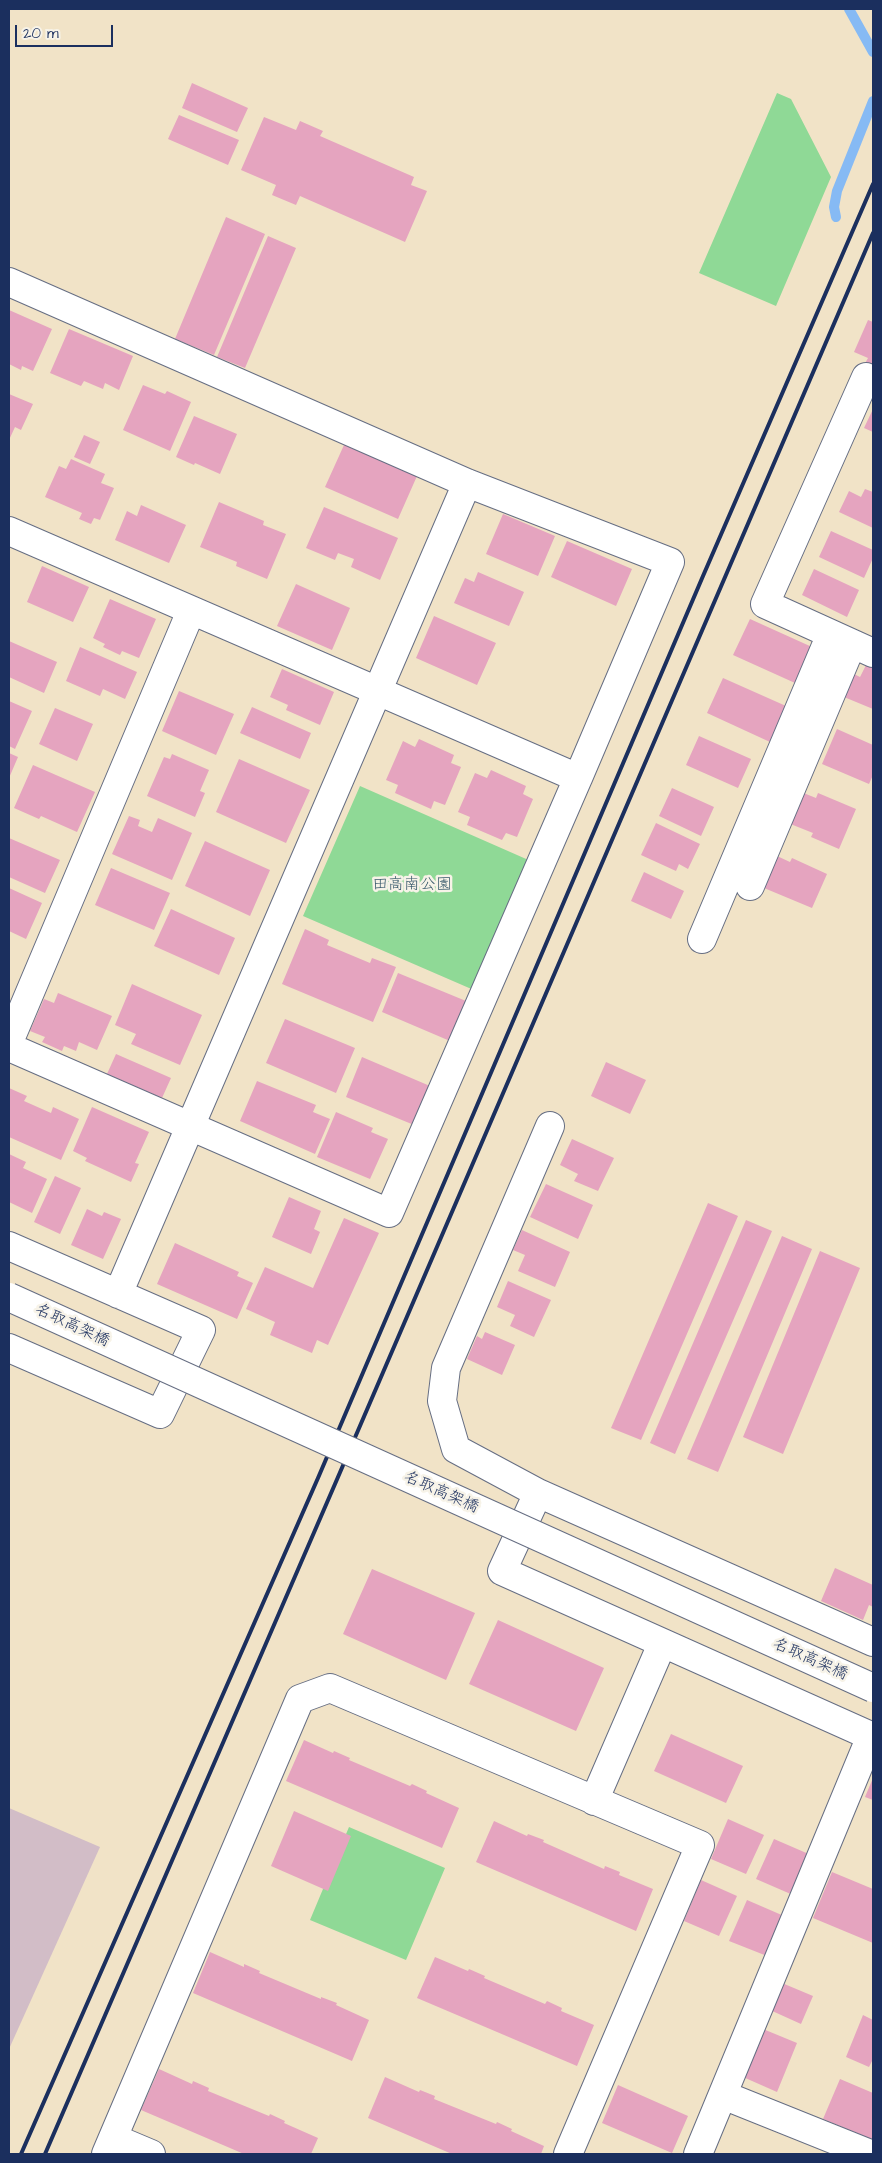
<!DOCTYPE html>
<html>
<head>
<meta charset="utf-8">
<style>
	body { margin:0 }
	#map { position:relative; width:882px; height:2163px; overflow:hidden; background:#f1e3c7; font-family:"Architects Daughter",sans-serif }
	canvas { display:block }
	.frame { position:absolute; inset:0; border:10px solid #1b2f5e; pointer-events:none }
	.scale { position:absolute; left:15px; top:25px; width:98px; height:22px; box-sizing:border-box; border:2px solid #1b2f5e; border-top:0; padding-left:6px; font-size:15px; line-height:18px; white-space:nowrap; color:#1b2f5e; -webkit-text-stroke:4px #f7f3e8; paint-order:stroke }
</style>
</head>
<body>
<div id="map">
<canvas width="882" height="2163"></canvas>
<div class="frame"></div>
<div class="scale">20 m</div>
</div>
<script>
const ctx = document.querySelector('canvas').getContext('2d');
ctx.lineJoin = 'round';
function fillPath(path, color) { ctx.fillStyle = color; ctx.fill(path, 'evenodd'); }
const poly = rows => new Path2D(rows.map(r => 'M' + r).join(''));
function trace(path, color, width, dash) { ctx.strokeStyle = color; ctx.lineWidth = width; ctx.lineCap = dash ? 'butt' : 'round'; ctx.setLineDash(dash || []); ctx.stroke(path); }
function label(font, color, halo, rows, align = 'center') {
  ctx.font = font + ' "Architects Daughter","Klee One",sans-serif'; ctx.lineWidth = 5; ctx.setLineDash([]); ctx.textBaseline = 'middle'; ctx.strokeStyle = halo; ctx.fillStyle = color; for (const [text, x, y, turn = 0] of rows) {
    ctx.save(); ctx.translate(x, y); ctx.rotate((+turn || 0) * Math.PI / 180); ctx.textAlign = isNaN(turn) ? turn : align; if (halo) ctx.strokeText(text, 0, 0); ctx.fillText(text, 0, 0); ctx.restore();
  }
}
fillPath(poly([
	[9,1808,100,1847,9,2049]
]), '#d2bdc7');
fillPath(poly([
	[777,93,791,99,831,177,776,306,699,273],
	[360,786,533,862,476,991,303,916],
	[349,1827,445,1868,406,1960,310,1920]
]), '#8fd996');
trace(poly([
	[849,9,873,52],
	[836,217,834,207,837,191,873,101]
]), '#86baf4', 10);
fillPath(poly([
	[192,83,248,108,237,132,182,108],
	[179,115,239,140,228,165,168,139],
	[264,117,296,130,300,121,323,131,320,136,414,177,411,185,427,191,405,242,300,196,296,205,272,195,276,185,241,170],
	[226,217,265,234,214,355,175,339],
	[268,236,296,248,245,368,217,357],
	[9,310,52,329,33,371,22,366,21,370,9,364],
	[868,320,873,322,873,372,863,367,868,358,854,352],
	[69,329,133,356,119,390,105,383,103,389,84,381,81,386,50,373],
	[143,385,165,394,167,391,191,402,170,451,123,430],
	[9,394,33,404,21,430,15,427,9,440],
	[873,409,873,432,864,428],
	[194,416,237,434,220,474,195,463,194,465,176,457],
	[84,435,100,442,90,464,74,457],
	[344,445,417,476,398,519,325,487],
	[71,459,105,474,101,483,114,488,100,520,94,518,91,524,79,519,82,513,45,497,59,466,66,469],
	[865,489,873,492,873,528,839,512,849,491,861,497],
	[219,502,264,521,263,525,286,534,267,579,236,566,237,562,200,547],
	[141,505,186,525,169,563,115,540,127,511,137,516],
	[324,507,398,538,380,580,351,567,354,559,338,553,335,560,306,548],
	[503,514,555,536,538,576,486,554],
	[831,531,873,550,873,558,864,578,819,557],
	[567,541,632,569,616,606,551,577],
	[42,566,89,587,73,622,27,602],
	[814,569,859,590,847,617,802,595],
	[478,572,524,592,509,626,454,603,465,578,474,582],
	[296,584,350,608,332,650,277,626],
	[110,599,156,619,139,658,122,651,120,655,103,647,105,644,93,638],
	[434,616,496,643,477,685,416,658],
	[750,619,812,647,795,683,733,655],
	[9,641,57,662,44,693,9,677],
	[80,647,137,672,125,699,103,689,100,696,66,681],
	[866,665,873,668,873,709,844,697,854,674,860,677],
	[282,669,334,692,320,725,286,710,288,705,270,697],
	[723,678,786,706,770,742,707,713],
	[179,691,234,714,216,755,162,731],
	[9,701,32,711,15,749,9,746],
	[252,707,311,733,300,759,240,733],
	[55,708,93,724,77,761,39,744],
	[837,729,873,745,873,775,869,784,822,764],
	[699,736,751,759,738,788,686,765],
	[419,739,454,755,451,763,461,767,445,805,434,801,431,809,395,793,398,785,386,780,403,741,415,747],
	[9,753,18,757,9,778],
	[172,754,209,770,200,791,205,793,195,817,147,796,164,757,170,759],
	[239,759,310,790,286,843,216,812],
	[33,765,95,792,77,832,41,816,39,819,14,808],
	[491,770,526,786,523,794,533,799,517,837,506,833,502,840,467,825,470,817,458,812,475,773,487,778],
	[672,788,714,807,701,836,659,816],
	[801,792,816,798,818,793,856,809,839,849,811,837,813,833,788,823],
	[129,816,140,820,138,826,152,832,158,818,192,833,172,880,112,854],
	[656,823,700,844,688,869,679,864,676,871,641,855],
	[9,838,60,860,45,893,9,877],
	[205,841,270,870,250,916,185,886],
	[777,856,790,862,792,858,827,874,812,908,764,888],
	[111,868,170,893,154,930,95,905],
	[644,872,684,891,671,919,631,901],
	[9,888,42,903,26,939,9,931],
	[171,909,235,938,219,975,154,946],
	[305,929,329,940,327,945,370,963,372,958,396,967,373,1022,282,984],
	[398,973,466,1001,450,1041,382,1012],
	[132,984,202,1015,180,1065,131,1044,136,1034,115,1025],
	[58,993,112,1016,97,1050,79,1042,76,1051,64,1046,62,1051,42,1042,45,1037,30,1031,44,999,54,1003],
	[285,1019,355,1048,336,1093,266,1063],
	[116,1054,171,1078,162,1098,107,1074],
	[362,1057,430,1086,414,1125,346,1097],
	[606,1062,646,1080,630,1114,591,1096],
	[257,1081,316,1105,313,1112,330,1119,315,1154,240,1121],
	[9,1088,27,1096,24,1101,51,1113,53,1107,79,1119,61,1160,9,1137],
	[92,1107,149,1132,135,1163,139,1164,131,1182,85,1161,87,1158,73,1151],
	[336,1112,373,1128,371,1132,388,1139,370,1179,317,1157],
	[572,1139,614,1158,598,1191,574,1181,578,1174,560,1165],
	[9,1154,26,1162,23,1168,47,1179,32,1213,9,1202],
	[55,1176,81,1188,60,1234,34,1222],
	[546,1184,593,1205,578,1239,530,1217],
	[289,1197,321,1211,314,1229,320,1232,311,1254,272,1237],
	[708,1203,738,1216,641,1440,611,1428],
	[87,1209,102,1216,104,1212,121,1219,103,1259,71,1245],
	[344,1218,379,1233,328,1345,317,1340,312,1353,270,1335,275,1322,246,1309,265,1267,313,1288],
	[746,1220,772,1231,675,1454,650,1443],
	[522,1230,570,1252,555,1287,518,1271,525,1255,513,1250],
	[782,1236,812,1249,718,1472,687,1459],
	[175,1243,239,1272,237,1276,253,1283,237,1319,157,1284],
	[820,1251,860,1268,783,1454,743,1437],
	[508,1281,551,1300,534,1337,510,1326,515,1315,497,1307],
	[485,1332,515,1345,502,1375,467,1359,477,1336,482,1339],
	[835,1568,873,1585,873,1607,869,1605,863,1620,821,1601],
	[372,1569,475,1613,446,1680,343,1634],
	[498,1620,604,1668,576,1731,469,1684],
	[671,1734,743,1766,726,1803,654,1771],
	[304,1740,333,1753,334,1751,350,1758,349,1760,410,1786,412,1784,427,1791,426,1793,459,1808,442,1848,286,1781],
	[873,1778,873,1800,865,1797],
	[294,1811,351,1836,328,1891,271,1866],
	[728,1819,764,1835,746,1874,711,1859],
	[494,1821,527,1836,528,1834,544,1840,543,1842,604,1869,605,1866,620,1872,619,1875,653,1889,636,1931,476,1862],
	[774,1839,811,1855,793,1895,756,1879],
	[832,1872,873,1889,873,1943,813,1918],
	[701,1880,737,1896,719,1936,684,1921],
	[747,1900,784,1916,767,1956,729,1941],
	[210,1952,244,1967,244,1964,260,1971,259,1973,321,1999,321,1997,337,2003,336,2005,369,2020,352,2061,193,1993],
	[435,1957,468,1971,469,1969,485,1976,484,1978,545,2004,547,2001,562,2008,561,2011,594,2025,577,2066,417,1998],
	[782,1983,813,1996,801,2024,770,2010],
	[863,2015,873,2020,873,2059,869,2067,846,2057],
	[763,2029,797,2043,777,2092,743,2077],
	[159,2069,192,2084,193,2081,209,2088,208,2091,269,2116,270,2114,285,2121,284,2123,318,2138,311,2154,244,2154,141,2110],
	[385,2077,419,2092,420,2090,435,2096,434,2099,496,2124,497,2122,512,2129,511,2131,544,2146,541,2154,452,2154,368,2118],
	[840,2079,873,2093,873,2140,823,2119],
	[618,2085,688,2116,672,2153,602,2123]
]), '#e5a4bf');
const minor = poly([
	[9,282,467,483,670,562,578,778],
	[866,377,765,604,873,653],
	[9,531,578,778,389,1213,9,1047],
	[750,886,852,644],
	[702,939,831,634],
	[9,1042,191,611],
	[9,1246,201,1330,160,1414,9,1348],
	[118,1294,467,483],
	[538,1493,456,1449,442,1401,446,1368,550,1126],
	[873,1642,538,1493,502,1571,873,1737],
	[594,1801,662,1644],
	[723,2095,870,2154],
	[113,2138,151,2154],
	[106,2154,300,1699,330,1688,700,1845,568,2154],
	[698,2154,871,1736]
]);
trace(minor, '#666e83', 30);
trace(minor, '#fff', 28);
trace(poly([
	[21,2154,318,1478,703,576,873,184],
	[45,2154,335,1484,873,233]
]), '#1b2f5e', 4);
const majorBridge = poly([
	[9,1297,873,1688]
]);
trace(majorBridge, '#666e83', 30, []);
trace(majorBridge, '#fff', 28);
label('16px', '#385a6c', '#f7f3e8', [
	["田高南公園",412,886]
]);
label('16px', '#1b2f5e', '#f7f3e8', [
	["名取高架橋",72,1326,25],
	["名取高架橋",441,1493,24],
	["名取高架橋",810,1660,24]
]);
</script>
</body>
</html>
